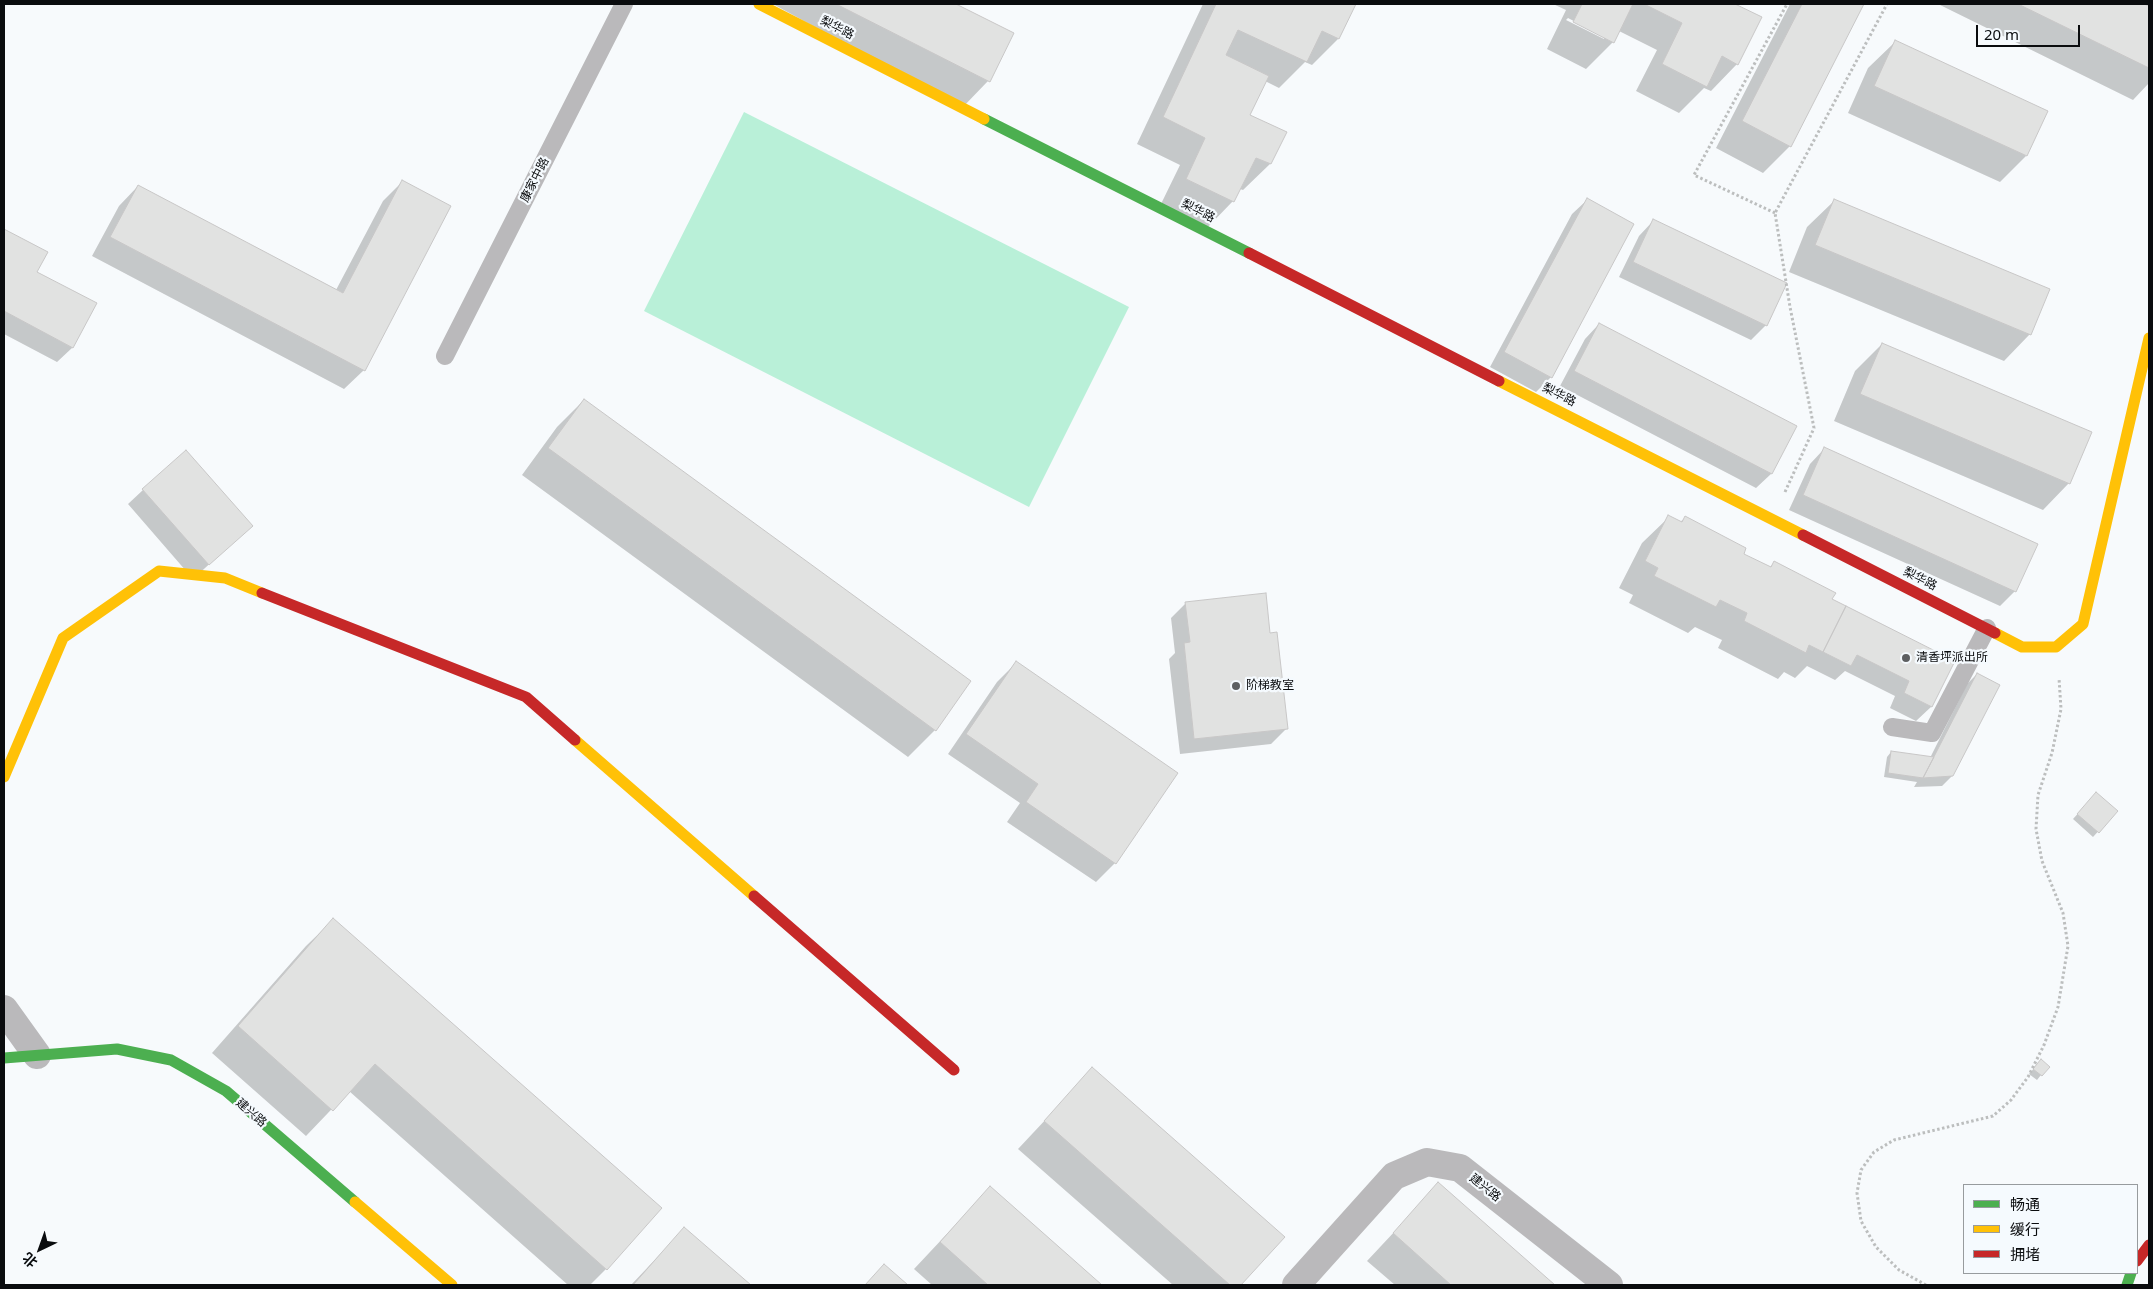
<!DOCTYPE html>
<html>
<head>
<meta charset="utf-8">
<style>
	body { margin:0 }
	#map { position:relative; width:2153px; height:1289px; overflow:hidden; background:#f7fafc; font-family:"Noto Sans","Noto Sans SC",sans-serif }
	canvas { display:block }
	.frame { position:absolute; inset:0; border:5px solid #0a0c0e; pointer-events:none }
	.legend { position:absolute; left:1963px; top:1184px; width:175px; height:90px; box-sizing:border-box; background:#f5fafe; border:1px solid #979b9e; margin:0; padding:6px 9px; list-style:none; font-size:15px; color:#0a0c0e }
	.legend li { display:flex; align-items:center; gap:10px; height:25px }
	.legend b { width:25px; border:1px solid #979b9e }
	.north { position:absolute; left:15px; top:1224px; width:50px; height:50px; -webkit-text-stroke:4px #f5fafe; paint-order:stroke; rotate:222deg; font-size:14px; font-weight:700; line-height:20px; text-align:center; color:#0a0c0e }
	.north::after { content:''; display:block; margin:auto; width:18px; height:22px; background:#0a0c0e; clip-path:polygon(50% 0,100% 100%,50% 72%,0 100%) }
	.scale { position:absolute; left:1976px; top:25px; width:104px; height:22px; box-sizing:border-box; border:2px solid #0a0c0e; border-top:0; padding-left:6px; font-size:15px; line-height:18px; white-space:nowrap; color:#0a0c0e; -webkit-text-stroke:4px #f5fafe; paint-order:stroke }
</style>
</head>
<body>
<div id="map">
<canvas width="2153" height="1289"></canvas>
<div class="frame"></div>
<ul class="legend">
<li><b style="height:6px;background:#4caf50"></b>畅通</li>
<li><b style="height:6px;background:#ffc107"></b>缓行</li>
<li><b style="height:6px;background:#c62828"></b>拥堵</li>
</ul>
<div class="north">北</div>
<div class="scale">20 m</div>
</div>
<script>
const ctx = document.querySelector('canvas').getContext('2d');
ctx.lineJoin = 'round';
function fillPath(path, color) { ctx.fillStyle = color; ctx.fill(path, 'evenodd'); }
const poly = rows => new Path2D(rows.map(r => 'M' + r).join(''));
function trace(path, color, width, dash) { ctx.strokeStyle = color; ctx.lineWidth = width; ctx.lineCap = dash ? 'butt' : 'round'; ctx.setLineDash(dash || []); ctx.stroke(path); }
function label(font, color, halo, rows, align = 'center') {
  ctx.font = font + ' "Noto Sans","Noto Sans SC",sans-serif'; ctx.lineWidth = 4.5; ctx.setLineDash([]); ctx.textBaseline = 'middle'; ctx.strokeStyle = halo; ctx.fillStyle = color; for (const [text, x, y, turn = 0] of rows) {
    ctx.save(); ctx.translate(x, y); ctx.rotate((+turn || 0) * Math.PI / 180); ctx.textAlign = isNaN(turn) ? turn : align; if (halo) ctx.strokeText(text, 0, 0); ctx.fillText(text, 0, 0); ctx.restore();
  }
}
fillPath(poly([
	[744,112,1129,307,1029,507,644,311]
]), '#b9f0d8');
fillPath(poly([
	[773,4,953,4,1012,34,988,81,962,108],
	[1203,4,1355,4,1338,39,1312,65,1305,62,1279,88,1265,81,1249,115,1285,133,1270,164,1243,190,1240,189,1233,201,1207,228,1160,206,1180,165,1137,144],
	[1553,4,1732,4,1760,18,1737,64,1711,91,1704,88,1679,113,1636,91,1657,50,1619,31,1613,42,1586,69,1547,49,1566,10],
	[1568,18,1604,37,1604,39,1566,20],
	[1790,4,1863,4,1790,146,1763,173,1716,148],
	[1938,4,2141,4,2149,8,2149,83,2133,100],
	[1895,42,2026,156,2000,182,1848,113,1868,68],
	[402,182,364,370,344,389,92,256,119,206,138,186,336,290,383,201],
	[1587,200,1551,377,1536,392,1490,367,1572,214],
	[1834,201,2030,334,2004,361,1789,272,1807,227],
	[1653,221,1766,325,1751,340,1619,277,1639,236],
	[4,230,46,253,36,272,95,304,72,348,57,362,4,334],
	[1599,324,1795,427,1771,474,1756,488,1560,386,1585,339],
	[1882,344,2069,483,2043,510,1834,421,1855,371],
	[584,400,935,730,908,757,522,475,557,427],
	[1824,449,2015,591,2000,606,1789,510,1810,464],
	[143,490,252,525,193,579,128,504],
	[1669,517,1680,522,1685,518,1742,554,1769,568,1774,563,1831,599,1953,661,1931,707,1916,721,1890,708,1895,696,1845,671,1835,680,1807,666,1795,678,1784,672,1778,679,1718,648,1722,640,1695,627,1688,633,1629,603,1633,595,1619,588,1642,543],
	[1186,603,1269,634,1286,729,1271,744,1180,754,1169,659,1175,653,1171,618],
	[1016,663,1115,863,1096,882,1007,822,1020,803,948,754,997,682],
	[1977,674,1952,776,1942,786,1914,787,1917,782,1884,777,1887,757,1891,752,1930,758,1967,684],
	[2092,798,2117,811,2093,837,2073,819],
	[333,920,606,1269,590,1285,568,1285,349,1091,306,1136,212,1053,306,946],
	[2036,1066,2041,1075,2037,1080,2029,1074],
	[1093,1069,1283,1237,1240,1285,1173,1285,1018,1149],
	[1439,1184,1553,1285,1395,1285,1367,1261],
	[990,1188,1100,1285,932,1285,914,1269],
	[684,1229,749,1285,631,1285]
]), '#0003');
const building = poly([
	[836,4,956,4,1014,33,990,82,836,4],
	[1216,4,1356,4,1339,39,1322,31,1307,62,1238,30,1226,55,1269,76,1250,115,1287,132,1271,164,1256,158,1234,202,1186,179,1205,138,1163,117,1216,4],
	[1582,4,1633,4,1614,43,1573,22,1582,4],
	[1644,4,1735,4,1762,17,1738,65,1722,56,1707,87,1662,64,1682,23,1644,4],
	[1802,4,1864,4,1791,147,1742,121,1802,4],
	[2018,4,2144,4,2149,6,2149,68,2018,4],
	[1895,40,2048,111,2027,156,1874,86,1895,40],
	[402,180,451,206,365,371,110,237,138,185,343,293,402,180],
	[1587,198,1634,224,1552,378,1504,352,1587,198],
	[1834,199,2050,289,2031,335,1815,245,1834,199],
	[1653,219,1787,283,1767,326,1633,262,1653,219],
	[4,229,48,252,37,272,97,303,73,348,4,311,4,229],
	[1599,323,1797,426,1772,474,1574,371,1599,323],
	[1882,343,2092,432,2070,484,1860,394,1882,343],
	[584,399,971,681,936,731,548,448,584,399],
	[1824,447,2038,544,2016,592,1803,495,1824,447],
	[186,450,253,526,209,565,142,489,186,450],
	[1668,515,1682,522,1685,516,1746,548,1744,554,1771,567,1774,561,1836,593,1832,599,1846,606,1823,652,1809,645,1806,653,1744,621,1747,613,1720,600,1716,607,1654,576,1658,568,1645,561,1668,515],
	[1266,593,1270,633,1277,632,1288,729,1194,739,1184,643,1190,642,1185,602,1266,593],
	[1846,606,1955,661,1932,707,1904,693,1909,681,1857,655,1851,666,1823,652,1846,606],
	[1016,661,1178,773,1116,864,1026,802,1038,784,966,734,1016,661],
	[1977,673,2000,685,1953,776,1923,778,1977,673],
	[1891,751,1934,757,1923,778,1888,773,1891,751],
	[2096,792,2118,811,2099,833,2077,814,2096,792],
	[333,918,662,1208,607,1270,375,1064,333,1111,238,1026,333,918],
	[2041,1059,2050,1067,2042,1076,2033,1069,2041,1059],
	[1092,1067,1285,1237,1241,1285,1230,1285,1044,1121,1092,1067],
	[1438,1182,1555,1285,1451,1285,1393,1233,1438,1182],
	[990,1186,1102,1285,988,1285,940,1242,990,1186],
	[684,1227,751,1285,633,1285,684,1227],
	[884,1264,908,1285,865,1285,884,1264]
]);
fillPath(building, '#e1e2e1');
trace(building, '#c8c7c7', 1);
trace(poly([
	[1775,213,1694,175,1787,4],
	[1785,492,1814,428,1790,307,1775,213,1887,4],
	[1926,1285,1899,1270,1876,1247,1861,1221,1857,1193,1861,1170,1874,1152,1894,1140,1993,1116,2011,1100,2028,1077,2044,1045,2058,1007,2068,946,2063,913,2042,861,2036,829,2038,795,2052,753,2061,709,2059,678]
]), '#bcbebe', 3, [2.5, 2.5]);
trace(poly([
	[445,356,624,4],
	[1892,727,1932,733,1987,628]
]), '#bab9bb', 18);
trace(poly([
	[4,1009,37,1055],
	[1296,1285,1394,1176,1427,1162,1460,1168,1609,1285]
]), '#bab9bb', 28);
trace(poly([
	[984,119,1249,253],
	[4,1058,117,1049,171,1060,226,1091,355,1202],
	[2127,1285,2131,1273]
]), '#4caf50', 11);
trace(poly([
	[759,4,984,119],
	[1499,381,1803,535],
	[1995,633,2022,647,2056,647,2083,624,2149,338],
	[575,740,754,896],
	[4,777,63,638,159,571,225,578,262,593],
	[355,1202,452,1285]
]), '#ffc107', 11);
trace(poly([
	[1249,253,1499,381],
	[1803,535,1995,633],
	[262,593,526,697,575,740],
	[754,896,954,1070],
	[2137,1261,2149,1245]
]), '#c62828', 11);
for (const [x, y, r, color] of [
	[1906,658,5,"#5d5f61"],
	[1236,686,5,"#5d5f61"]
]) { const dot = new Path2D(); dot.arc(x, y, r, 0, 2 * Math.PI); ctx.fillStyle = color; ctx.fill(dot); trace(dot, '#f5fafe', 2); }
label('12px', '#0a0c0e', '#f5fafe', [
	["梨华路",837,28,27],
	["康家中路",535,180,-63],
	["梨华路",1198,211,27],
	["梨华路",1559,395,27],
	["梨华路",1920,579,27],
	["建兴路",251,1113,41],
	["建兴路",1485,1188,38]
]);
label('12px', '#0a0c0e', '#f5fafe', [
	["清香坪派出所",1916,658],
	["阶梯教室",1246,686]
], 'left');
</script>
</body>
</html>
